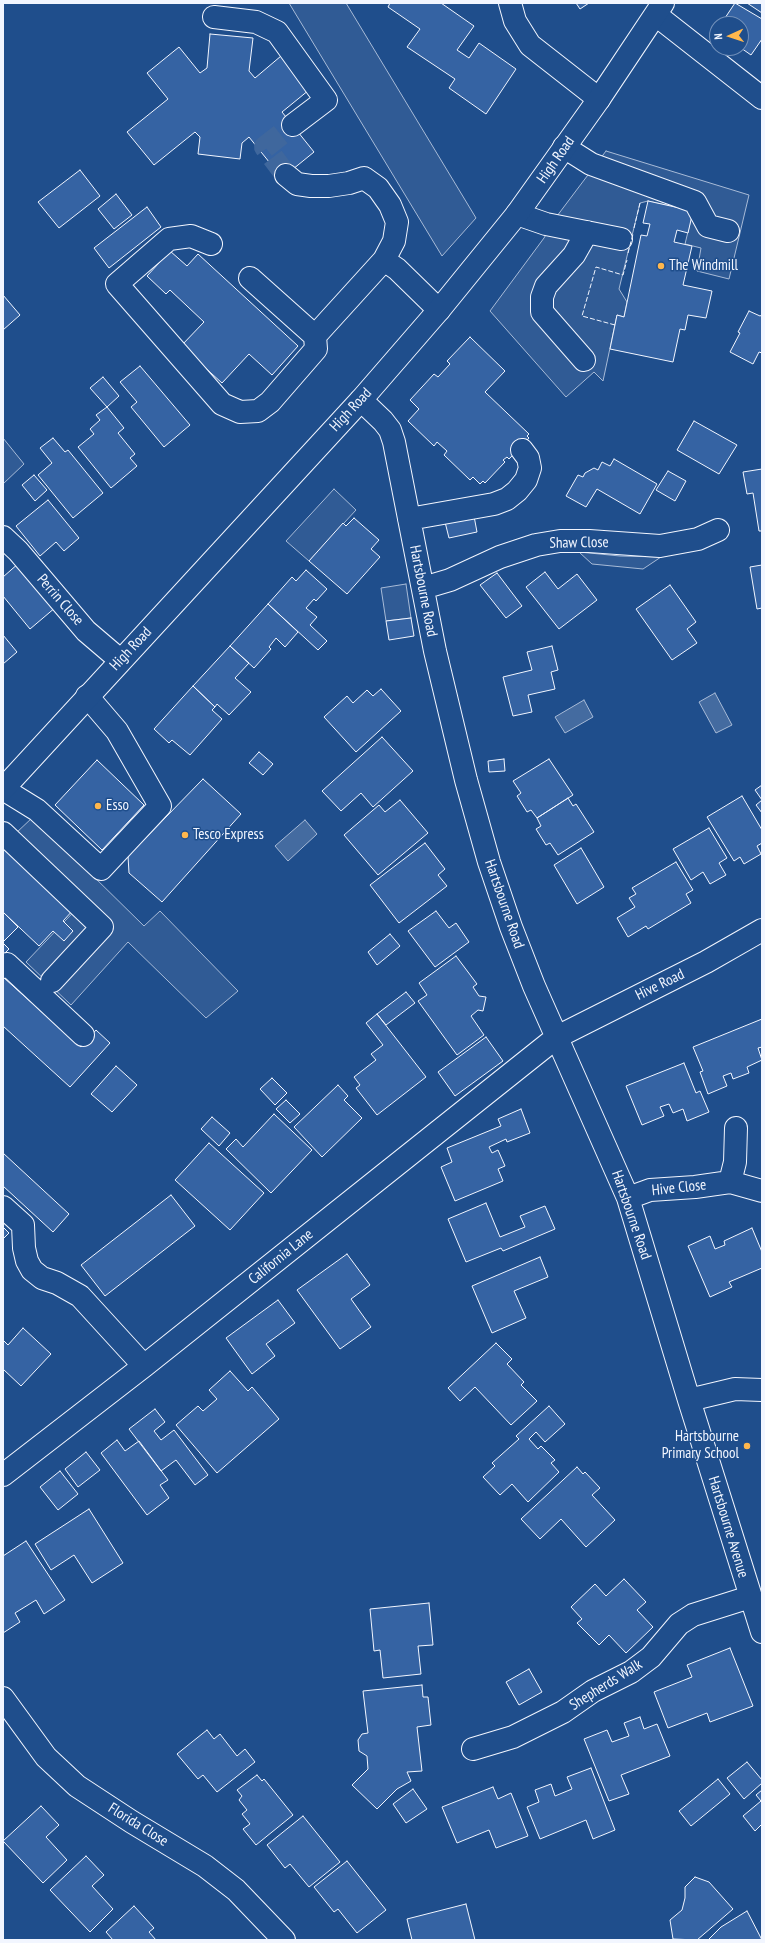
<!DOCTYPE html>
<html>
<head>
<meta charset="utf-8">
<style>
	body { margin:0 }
	#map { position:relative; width:765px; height:1943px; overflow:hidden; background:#1f4e8c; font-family:"PT Sans Narrow",sans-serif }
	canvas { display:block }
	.frame { position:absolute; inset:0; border:4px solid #f2f6ff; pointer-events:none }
	.north { position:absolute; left:709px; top:16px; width:40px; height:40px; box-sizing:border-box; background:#1f4e8c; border:1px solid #7391ba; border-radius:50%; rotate:267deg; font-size:11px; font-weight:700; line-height:16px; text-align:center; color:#f2f6ff }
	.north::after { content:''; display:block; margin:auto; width:14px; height:18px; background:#ffb74d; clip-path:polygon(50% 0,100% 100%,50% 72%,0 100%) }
</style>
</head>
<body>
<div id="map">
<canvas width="765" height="1943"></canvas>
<div class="frame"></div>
<div class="north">N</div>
</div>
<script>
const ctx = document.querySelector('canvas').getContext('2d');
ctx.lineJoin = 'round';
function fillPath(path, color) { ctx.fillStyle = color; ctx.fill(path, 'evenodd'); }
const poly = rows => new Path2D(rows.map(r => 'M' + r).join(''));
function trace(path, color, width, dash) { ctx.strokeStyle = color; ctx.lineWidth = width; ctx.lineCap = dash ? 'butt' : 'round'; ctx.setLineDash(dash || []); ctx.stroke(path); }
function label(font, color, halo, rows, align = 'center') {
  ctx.font = font + ' "PT Sans Narrow",sans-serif'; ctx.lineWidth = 3; ctx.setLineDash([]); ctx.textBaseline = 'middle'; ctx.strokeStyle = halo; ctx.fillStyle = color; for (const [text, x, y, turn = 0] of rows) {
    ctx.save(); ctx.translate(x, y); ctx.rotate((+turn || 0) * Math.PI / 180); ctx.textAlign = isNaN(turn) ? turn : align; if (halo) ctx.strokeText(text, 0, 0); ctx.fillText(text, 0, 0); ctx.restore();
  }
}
const built = poly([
	[289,3,346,3,476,218,442,256,289,3],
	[606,151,749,195,729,279,697,271,701,248,685,244,693,211,648,201,640,203,619,289,627,302,624,317,617,315,603,381,594,372,566,397,490,311,544,238,557,216,606,151],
	[3,438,24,464,3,484,3,438],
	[334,489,356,510,309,561,286,541,334,489],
	[579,552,620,556,661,557,643,569,592,564,579,552],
	[406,584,411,618,386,621,381,588,406,584],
	[33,817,144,926,160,911,238,991,206,1018,128,942,71,1005,26,962,84,901,15,834,33,817]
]);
fillPath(built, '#305b95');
trace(built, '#a8bbd7', 1);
const water = poly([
	[715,693,732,725,716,733,699,702,715,693],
	[584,700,593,717,565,733,555,717,584,700],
	[305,820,317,834,288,861,275,846,305,820]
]);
fillPath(water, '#446ba0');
trace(water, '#a8bbd7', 1);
const building = poly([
	[390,3,441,3,474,26,457,50,469,58,479,43,516,69,486,114,449,88,455,79,407,47,420,29,388,7,390,3],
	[576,3,589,3,580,9,576,3],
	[735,3,762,19,762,39,751,55,741,48,741,24,721,24,735,3],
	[747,3,762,3,762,13,747,3],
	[210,34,253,38,249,71,255,78,281,56,309,90,282,112,314,152,282,178,249,137,242,143,240,159,198,154,200,137,195,132,154,165,127,132,168,99,147,73,179,47,200,73,207,68,210,34],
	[80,170,100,196,59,228,38,202,80,170],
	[116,194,132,215,114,229,98,209,116,194],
	[648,201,693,211,688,233,677,230,674,242,692,246,683,285,712,291,706,318,688,315,685,330,680,329,673,362,610,349,617,315,624,317,641,235,647,236,650,224,643,223,648,201],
	[147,207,161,227,109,268,94,248,147,207],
	[170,251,187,266,198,254,298,346,272,375,249,354,222,383,181,346,204,322,170,290,166,294,147,276,170,251],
	[3,295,20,315,3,330,3,295],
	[749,311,760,316,762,315,762,353,759,352,753,364,730,352,740,333,738,332,749,311],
	[470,337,505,371,485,392,529,434,527,436,529,438,509,459,507,457,503,460,505,462,485,483,483,481,480,484,473,477,470,480,444,455,447,451,437,442,434,446,408,421,419,409,410,400,434,374,438,377,450,364,447,361,470,337],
	[140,366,190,425,164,447,131,407,137,402,120,382,140,366],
	[103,377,119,396,107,407,90,388,103,377],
	[107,407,124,428,118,433,135,454,130,458,137,466,111,488,78,447,94,434,90,429,100,420,96,415,107,407],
	[694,421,737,445,719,474,677,450,694,421],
	[53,438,65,452,68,450,103,493,73,518,38,475,52,463,40,448,53,438],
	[614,459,657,484,640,514,597,489,586,507,566,496,578,475,583,477,585,473,594,468,598,470,602,462,610,466,614,459],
	[762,469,762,531,759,531,753,493,747,494,743,472,762,469],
	[668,471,686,481,675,501,656,490,668,471],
	[34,475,47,490,35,501,22,485,34,475],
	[48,500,79,538,64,551,56,542,40,556,16,526,48,500],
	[474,516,477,532,449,538,445,522,474,516],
	[354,518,379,540,371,549,380,557,347,594,309,561,343,523,346,526,354,518],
	[19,563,56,607,30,629,3,596,3,577,19,563],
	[762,565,762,608,757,609,750,567,762,565],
	[306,570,327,589,316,601,314,599,306,608,317,617,310,625,327,641,318,650,268,604,292,577,296,581,306,570],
	[545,572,558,589,577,574,597,600,559,629,526,587,545,572],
	[497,573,522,606,506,618,480,585,497,573],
	[670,585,696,622,687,629,697,643,672,660,636,609,670,585],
	[268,604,298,632,285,647,276,638,269,647,271,649,254,668,230,646,268,604],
	[411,618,414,636,389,640,386,621,411,618],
	[3,635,17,652,3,664,3,635],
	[230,646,249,663,235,678,251,692,229,715,217,704,215,707,193,686,230,646],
	[552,646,558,670,551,672,555,689,528,695,532,712,513,716,503,677,532,670,527,652,552,646],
	[193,686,215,707,212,710,222,719,190,755,172,740,169,743,154,729,193,686],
	[381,689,401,711,356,752,324,717,347,696,353,703,367,690,373,696,381,689],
	[382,737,413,771,373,807,361,793,341,811,322,791,382,737],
	[259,752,273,764,263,775,249,763,259,752],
	[504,759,505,771,489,772,488,761,504,759],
	[549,759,573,795,537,818,531,810,527,812,517,796,521,793,513,781,549,759],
	[97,760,144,805,102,850,55,805,97,760],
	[203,779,241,814,162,902,129,873,128,856,203,779],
	[762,785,762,813,756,805,762,800,755,790,762,785],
	[742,796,762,830,762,843,757,846,761,854,744,864,740,857,734,861,707,817,742,796],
	[568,798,573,806,576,804,594,832,558,855,550,843,546,845,536,829,541,826,537,818,568,798],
	[400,800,428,833,378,875,344,835,379,805,385,812,400,800],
	[709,828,727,858,719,863,726,875,710,884,703,872,691,880,673,849,709,828],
	[425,843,445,869,438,875,447,886,399,923,370,885,425,843],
	[3,847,75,908,63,921,73,931,64,941,53,931,39,946,3,912,3,847],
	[581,848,604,887,577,904,554,865,581,848],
	[676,862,693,890,686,894,691,903,648,929,646,926,628,937,617,918,635,907,629,898,636,894,632,888,676,862],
	[436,911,449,928,456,923,469,942,435,967,408,931,436,911],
	[3,912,18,927,3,942,3,912],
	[390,934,400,946,377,965,368,952,390,934],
	[3,943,9,949,3,955,3,943],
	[456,956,477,984,473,987,479,996,486,997,483,1011,478,1010,471,1016,484,1035,457,1055,418,1001,427,995,419,983,456,956],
	[3,977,81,1047,96,1030,110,1043,70,1087,3,1026,3,977],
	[406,992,415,1003,386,1025,377,1014,406,992],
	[377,1014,426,1077,377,1115,356,1088,360,1085,354,1077,376,1060,371,1054,383,1045,366,1023,377,1014],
	[762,1019,762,1047,758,1048,762,1060,747,1067,749,1073,733,1079,731,1073,723,1076,727,1086,708,1094,700,1072,703,1071,693,1047,762,1019],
	[486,1037,503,1061,455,1096,438,1072,486,1037],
	[684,1063,696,1093,700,1091,709,1112,687,1121,683,1109,673,1113,669,1104,660,1107,664,1116,642,1125,626,1086,684,1063],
	[116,1066,137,1085,112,1112,91,1094,116,1066],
	[272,1078,287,1093,275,1105,260,1089,272,1078],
	[338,1085,348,1096,344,1100,362,1118,322,1157,294,1127,338,1085],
	[286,1100,300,1114,290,1123,276,1109,286,1100],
	[521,1109,530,1133,507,1142,506,1139,489,1147,492,1153,498,1150,505,1166,498,1169,503,1181,455,1201,441,1167,452,1162,447,1148,501,1126,498,1119,521,1109],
	[274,1114,312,1150,271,1193,226,1149,236,1139,243,1147,274,1114],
	[212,1117,230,1133,219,1146,201,1129,212,1117],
	[209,1143,264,1193,230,1230,175,1180,209,1143],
	[3,1153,69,1214,53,1232,3,1186,3,1153],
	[171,1195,195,1226,105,1296,81,1265,171,1195],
	[486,1203,500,1237,525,1227,520,1216,545,1206,555,1229,503,1251,501,1248,466,1262,448,1219,486,1203],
	[3,1227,9,1233,3,1239,3,1227],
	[752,1228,762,1252,762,1268,729,1282,732,1287,710,1297,688,1246,710,1236,715,1249,725,1245,724,1241,752,1228],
	[347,1254,370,1285,351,1299,371,1327,340,1349,297,1290,347,1254],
	[540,1257,548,1277,514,1291,526,1318,492,1333,472,1286,540,1257],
	[278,1300,295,1323,266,1344,275,1356,252,1374,226,1338,278,1300],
	[23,1328,51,1354,21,1386,3,1369,3,1340,8,1345,23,1328],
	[496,1343,512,1359,507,1364,524,1382,521,1385,537,1401,511,1425,475,1387,460,1401,448,1388,496,1343],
	[230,1371,248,1391,252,1387,279,1419,217,1473,176,1425,198,1406,203,1411,217,1399,209,1390,230,1371],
	[549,1406,565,1424,545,1442,536,1432,529,1439,538,1449,541,1446,555,1460,551,1463,559,1472,528,1502,512,1484,500,1495,483,1477,495,1466,492,1463,519,1439,516,1436,549,1406],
	[155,1409,165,1422,154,1431,161,1440,174,1430,208,1475,195,1485,176,1460,161,1471,129,1429,155,1409],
	[117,1440,125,1451,139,1441,168,1480,160,1485,169,1498,147,1515,101,1453,117,1440],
	[86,1452,100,1470,78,1487,65,1469,86,1452],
	[577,1467,583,1474,585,1472,600,1488,592,1495,615,1520,586,1547,561,1519,540,1539,521,1519,577,1467],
	[60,1471,78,1494,58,1510,40,1487,60,1471],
	[89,1509,123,1563,92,1583,74,1555,51,1570,35,1544,89,1509],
	[26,1541,65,1600,44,1614,36,1600,15,1613,20,1622,3,1633,3,1556,26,1541],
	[624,1579,646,1602,637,1610,653,1627,626,1653,609,1635,599,1645,577,1623,582,1619,571,1607,595,1584,606,1596,624,1579],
	[429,1603,433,1645,418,1646,421,1674,383,1678,380,1650,374,1651,370,1609,429,1603],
	[730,1648,753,1706,710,1722,707,1713,668,1728,654,1692,692,1677,687,1665,730,1648],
	[529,1669,542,1692,519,1705,506,1682,529,1669],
	[422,1685,423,1697,428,1697,431,1725,417,1727,422,1771,407,1772,411,1781,397,1789,377,1809,352,1785,368,1769,367,1756,359,1751,358,1740,362,1734,368,1733,363,1691,422,1685],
	[640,1717,644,1729,657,1724,670,1756,621,1775,629,1794,609,1801,584,1739,607,1730,612,1742,629,1736,624,1723,640,1717],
	[207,1730,214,1739,220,1734,237,1756,245,1749,255,1762,217,1792,203,1775,198,1779,177,1754,207,1730],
	[747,1762,762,1780,762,1783,744,1799,727,1778,747,1762],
	[591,1768,615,1830,593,1839,586,1820,540,1839,527,1807,539,1802,535,1790,551,1784,555,1796,572,1789,567,1777,591,1768],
	[257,1775,262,1781,264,1779,293,1815,256,1845,243,1829,250,1824,242,1814,247,1810,239,1800,242,1796,237,1790,257,1775],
	[718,1779,730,1794,691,1826,679,1811,718,1779],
	[493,1787,498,1799,511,1793,528,1836,496,1848,489,1830,457,1843,442,1807,493,1787],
	[413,1789,427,1809,406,1823,393,1804,413,1789],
	[762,1790,762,1824,755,1831,743,1816,761,1801,756,1795,762,1790],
	[41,1806,59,1825,46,1837,67,1860,43,1883,3,1841,41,1806],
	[303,1816,340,1862,309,1887,290,1864,285,1868,267,1845,303,1816],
	[86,1856,104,1875,92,1886,113,1909,90,1932,50,1890,86,1856],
	[347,1861,386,1910,357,1933,338,1909,334,1912,314,1887,347,1861],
	[695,1877,709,1882,733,1909,697,1940,673,1939,670,1920,682,1910,685,1898,685,1887,695,1877],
	[466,1904,475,1940,412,1940,407,1919,466,1904],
	[134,1906,154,1928,149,1932,156,1940,113,1940,106,1932,134,1906],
	[747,1911,762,1940,708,1940,721,1927,747,1911]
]);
fillPath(building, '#3563a3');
trace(building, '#f2f6ff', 1);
trace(poly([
	[286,175,265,147,293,125]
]), '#3f679d', 22, [22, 11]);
const minor = poly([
	[510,3,515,21,530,45,599,99],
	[656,15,762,98],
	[214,17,256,22,277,32,326,100,293,125],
	[564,147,591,164,695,202,708,226,728,231],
	[286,175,297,184,311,186,329,186,349,183,364,178,378,188,390,205,397,222,394,241,384,260],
	[517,214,546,224,621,239],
	[211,244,191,236,169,239,117,284,222,404,240,412,258,411,270,402,316,349,315,336,250,278],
	[315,336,384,260,397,269,439,310],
	[584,360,542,312,542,297,546,286,574,255,587,232],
	[361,400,383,421,390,430,394,442,435,651,466,780,489,862,511,927,534,986,628,1198,689,1400,762,1632],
	[409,519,494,504,507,499,517,491,526,480,530,468,528,458,522,450],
	[3,537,18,551,86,631,120,660],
	[423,588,450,580,500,557,536,545,560,541,589,541,660,546,698,539,718,530],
	[3,789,37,810,101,869,160,806,117,731,87,696],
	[3,833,102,927,52,981],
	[3,967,7,964,83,1035],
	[730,1182,735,1162,736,1128],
	[628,1198,650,1190,695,1187,730,1182,762,1191],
	[3,1207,23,1225,24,1248,27,1261,32,1270,42,1278,57,1283,80,1296,144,1366],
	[689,1400,735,1389,762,1390],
	[3,1475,144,1366,557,1037,706,962,762,930],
	[3,1698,46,1757,77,1786,132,1822,205,1866,236,1890,284,1940],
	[473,1749,513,1737,563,1712,593,1691,631,1672,651,1657,679,1624,693,1615,750,1597]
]);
const major = poly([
	[3,789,361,400,439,310,517,214,599,99,663,3]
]);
trace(minor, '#f2f6ff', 24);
trace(major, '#f2f6ff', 24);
trace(minor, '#1f4e8c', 22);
trace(major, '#1f4e8c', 22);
trace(poly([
	[634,228,640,203],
	[628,253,633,234],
	[615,325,582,316,596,267,623,275,627,260]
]), '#f2f6ff', 1, [5, 2]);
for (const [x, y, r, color] of [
	[661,266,4,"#ffb74d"],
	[98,806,4,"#ffb74d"],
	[185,835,4,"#ffb74d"],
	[747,1446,4,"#ffb74d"]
]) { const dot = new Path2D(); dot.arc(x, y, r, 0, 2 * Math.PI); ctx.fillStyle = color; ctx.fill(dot); trace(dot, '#1f4e8c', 1.5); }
label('15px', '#f2f6ff', '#1f4e8c', [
	["High Road",556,160,-55],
	["High Road",351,410,-47],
	["Shaw Close",579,543,-1],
	["Hartsbourne Road",423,591,79],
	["Perrin Close",60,600,49],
	["High Road",131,649,-47],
	["Hartsbourne Road",504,904,71],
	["Hive Road",660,985,-26],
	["Hive Close",679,1188,-6],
	["Hartsbourne Road",631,1215,71],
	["California Lane",281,1257,-39],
	["Hartsbourne Avenue",728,1527,73],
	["Shepherds Walk",606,1685,-32],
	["Florida Close",138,1825,32]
]);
label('15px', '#f2f6ff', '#1f4e8c', [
	["The Windmill",669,266],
	["Esso",106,806],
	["Tesco Express",193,835],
	["Hartsbourne",739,1437,"right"],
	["Primary School",739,1454,"right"]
], 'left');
</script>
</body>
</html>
